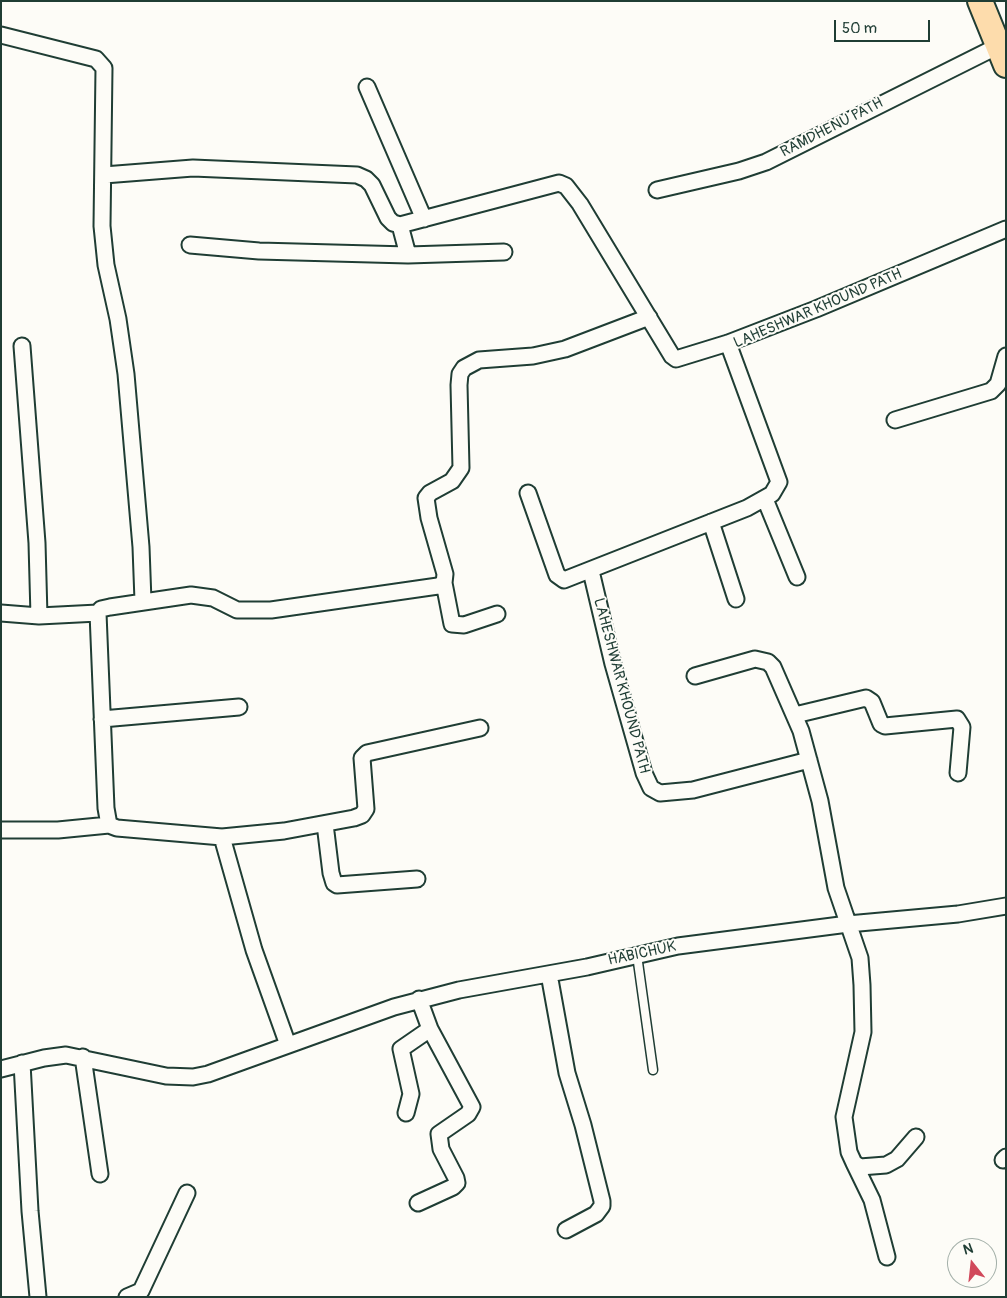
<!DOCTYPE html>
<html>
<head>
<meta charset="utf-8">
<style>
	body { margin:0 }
	#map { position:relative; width:1007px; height:1298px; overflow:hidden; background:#fdfcf7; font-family:Pangolin,sans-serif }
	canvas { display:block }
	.frame { position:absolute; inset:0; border:2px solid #1f3d34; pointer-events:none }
	.north { position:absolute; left:947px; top:1238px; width:50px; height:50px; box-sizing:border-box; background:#fdfcf7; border:1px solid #a4b0a9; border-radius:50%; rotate:344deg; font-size:14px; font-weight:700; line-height:20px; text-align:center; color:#1f3d34 }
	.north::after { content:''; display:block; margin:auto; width:18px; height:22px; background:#d1495b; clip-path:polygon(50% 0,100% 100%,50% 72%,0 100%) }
	.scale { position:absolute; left:834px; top:20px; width:96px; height:22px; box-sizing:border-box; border:2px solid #1f3d34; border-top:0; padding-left:6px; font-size:15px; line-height:18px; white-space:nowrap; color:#1f3d34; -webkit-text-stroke:4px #fdfcf7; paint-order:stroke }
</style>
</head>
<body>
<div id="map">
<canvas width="1007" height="1298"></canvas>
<div class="frame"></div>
<div class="north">N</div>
<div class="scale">50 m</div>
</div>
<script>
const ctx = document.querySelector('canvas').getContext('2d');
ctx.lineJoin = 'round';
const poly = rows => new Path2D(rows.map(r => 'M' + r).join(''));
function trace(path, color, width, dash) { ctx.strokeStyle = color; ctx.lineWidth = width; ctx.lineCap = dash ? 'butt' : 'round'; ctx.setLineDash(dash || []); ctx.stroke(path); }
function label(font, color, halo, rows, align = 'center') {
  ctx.font = font + ' Pangolin,sans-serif'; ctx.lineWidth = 4; ctx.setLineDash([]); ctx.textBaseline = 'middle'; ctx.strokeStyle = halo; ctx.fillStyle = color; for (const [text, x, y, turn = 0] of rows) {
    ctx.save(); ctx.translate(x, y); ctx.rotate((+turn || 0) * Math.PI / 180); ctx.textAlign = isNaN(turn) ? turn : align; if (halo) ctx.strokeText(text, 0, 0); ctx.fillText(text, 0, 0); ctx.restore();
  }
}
const lane = poly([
	[637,955,653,1070]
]);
const street = poly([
	[1,35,96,59,104,68,102,226,106,265,118,319,126,374,141,547,143,601],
	[367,87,424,219],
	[104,175,193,168,357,175,366,179,372,185,388,218,393,223,400,225,559,183,566,186,580,204,672,356,676,359,728,343,816,309,1006,229],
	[657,190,739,171,766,162,1006,42],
	[400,225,408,255,504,252],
	[190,245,259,251,408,255],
	[22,346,37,543,39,616],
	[895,420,991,391,998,384,1006,356],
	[528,493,557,575,564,580,747,508,772,494,779,482,728,343],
	[765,499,797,577],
	[711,522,736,599],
	[591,571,613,664,644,773,651,788,660,793,693,790,809,760],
	[444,583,452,624,464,625,497,614],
	[1,613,39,616,98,613],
	[695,676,755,659,768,662,773,667,801,731,820,801,836,888,860,958,862,985,863,1032,844,1117,849,1152,854,1163,860,1167,886,1165,897,1159,916,1137],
	[795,715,866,698,872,702,881,724,885,726,957,719,962,727,958,773],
	[102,719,239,707],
	[480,728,367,753,362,758,366,809,362,815,354,818,284,831,222,837,117,828,109,825,106,808,98,613,101,609,110,607,191,595,213,598,237,610,271,610,438,586,444,583,445,574,429,518,426,498,430,493,452,481,461,468,459,385,460,374,464,368,479,360,533,356,565,349,649,317],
	[325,824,331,873,334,883,337,885,417,879],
	[1,830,58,830,109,825],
	[222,837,254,950,288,1045],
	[549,974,567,1073,583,1125,602,1201,602,1206,596,1214,566,1230],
	[83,1057,100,1174],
	[22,1063,30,1211,38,1297],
	[1,1069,44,1058,66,1055,166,1076,193,1077,208,1074,394,1007,459,990,587,967,678,946,848,924,958,914,1006,906],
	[406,1113,411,1094,401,1049,430,1029],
	[1003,1160,1006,1157],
	[854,1163,872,1200,887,1257],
	[418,1203,453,1187,457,1183,456,1178,441,1149,439,1134,468,1114,472,1107,430,1029,419,999],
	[127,1297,141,1291,187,1193]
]);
const primary = poly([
	[980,1,1006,65]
]);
trace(lane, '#1f3d34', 11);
trace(street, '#1f3d34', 19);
trace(primary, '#1f3d34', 28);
trace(lane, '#fdfcf7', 8);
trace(street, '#fdfcf7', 15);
trace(primary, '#fddcac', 24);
label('15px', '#1f3d34', '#fdfcf7', [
	["RAMDHENU PATH",832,128,-27],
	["LAHESHWAR KHOUND PATH",818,309,-23],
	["LAHESHWAR KHOUND PATH",621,686,75],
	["HABICHUK",642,954,-12]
]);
</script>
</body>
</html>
